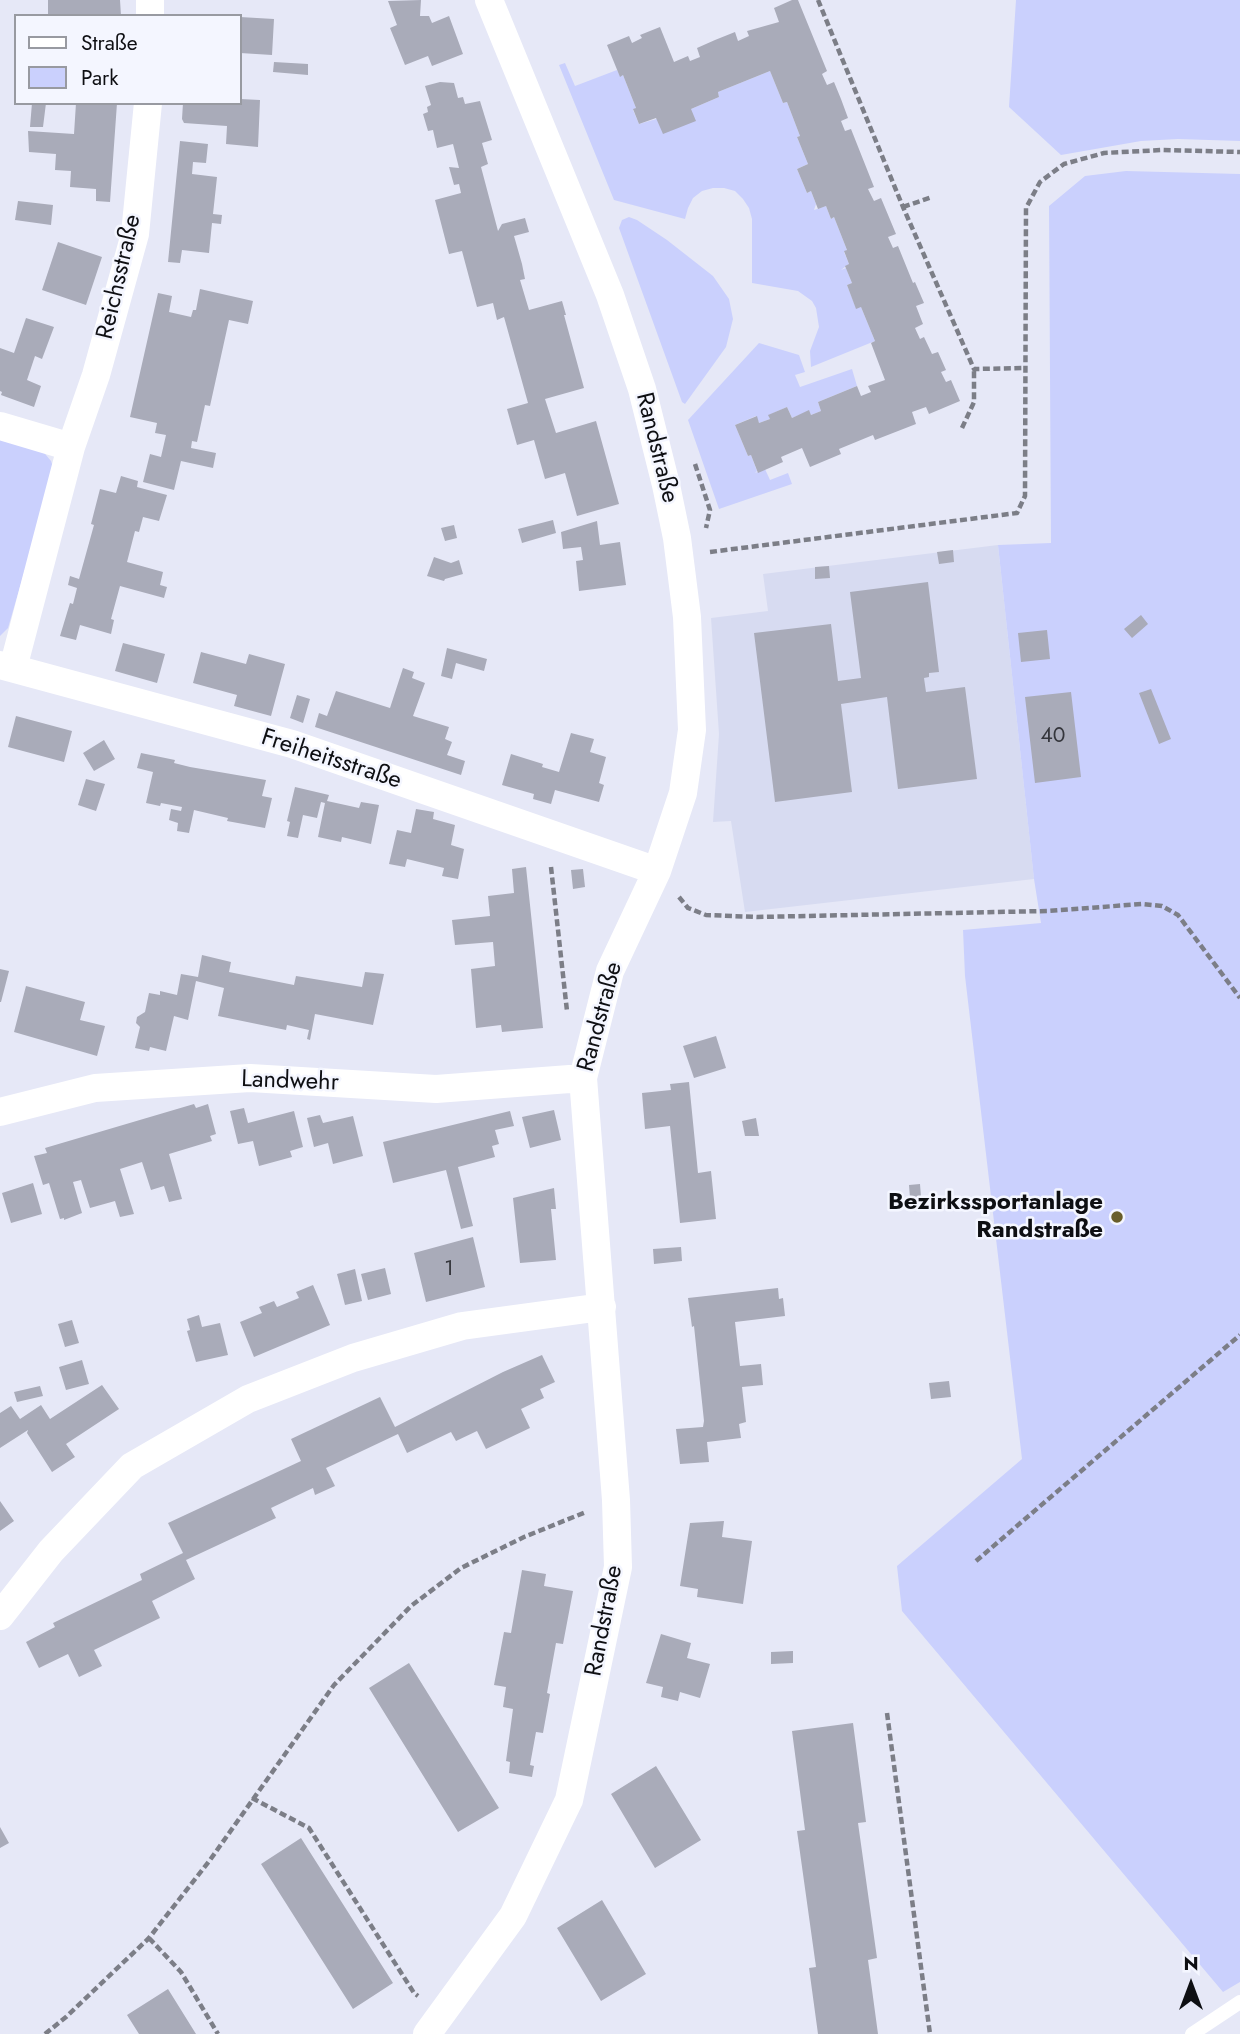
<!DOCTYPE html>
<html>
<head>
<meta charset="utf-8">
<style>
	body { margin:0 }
	#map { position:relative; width:1240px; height:2034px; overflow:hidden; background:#e6e8f7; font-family:Jost,sans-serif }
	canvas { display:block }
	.legend { position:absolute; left:14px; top:14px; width:228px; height:91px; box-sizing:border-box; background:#f4f6ff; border:2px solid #989aa1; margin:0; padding:9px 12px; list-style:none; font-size:21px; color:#0e0f13 }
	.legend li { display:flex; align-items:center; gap:14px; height:35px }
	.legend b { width:35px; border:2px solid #989aa1 }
	.north { position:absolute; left:1156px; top:1950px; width:70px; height:70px; -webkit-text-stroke:5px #f4f6ff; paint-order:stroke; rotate:0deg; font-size:19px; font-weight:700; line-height:28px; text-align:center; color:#0e0f13 }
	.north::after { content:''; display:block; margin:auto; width:24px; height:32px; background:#0e0f13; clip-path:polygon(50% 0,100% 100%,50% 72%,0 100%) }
</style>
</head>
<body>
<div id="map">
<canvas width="1240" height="2034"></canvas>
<ul class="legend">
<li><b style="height:9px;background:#fff"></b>Straße</li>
<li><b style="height:19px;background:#cad0fd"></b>Park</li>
</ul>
<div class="north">N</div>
</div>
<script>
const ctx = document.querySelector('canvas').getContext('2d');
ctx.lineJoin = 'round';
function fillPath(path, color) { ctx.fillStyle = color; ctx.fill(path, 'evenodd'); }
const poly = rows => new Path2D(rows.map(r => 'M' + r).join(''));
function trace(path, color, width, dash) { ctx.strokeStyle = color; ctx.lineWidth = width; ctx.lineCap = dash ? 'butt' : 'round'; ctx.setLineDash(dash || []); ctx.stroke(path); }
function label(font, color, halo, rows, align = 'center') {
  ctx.font = font + ' Jost,sans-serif'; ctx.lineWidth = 5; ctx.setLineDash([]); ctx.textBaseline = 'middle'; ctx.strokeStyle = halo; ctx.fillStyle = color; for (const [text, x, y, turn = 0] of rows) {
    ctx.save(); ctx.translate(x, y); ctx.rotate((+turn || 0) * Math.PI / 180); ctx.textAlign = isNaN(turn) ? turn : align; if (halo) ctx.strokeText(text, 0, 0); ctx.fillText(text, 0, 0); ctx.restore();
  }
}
fillPath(poly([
	[998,545,1034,879,745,912,731,821,713,822,719,734,711,618,768,611,763,574]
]), '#d7dbf1');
fillPath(poly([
	[1016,0,1240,0,1240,141,1178,139,1141,141,1061,155,1009,107],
	[565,63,575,86,617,70,620,76,623,75,636,108,633,110,639,124,691,109,719,97,718,92,770,71,783,103,787,102,800,136,797,137,808,164,797,169,807,193,811,191,816,204,814,210,826,206,831,219,834,217,847,250,844,252,849,264,841,270,846,268,852,283,847,285,856,308,861,307,875,341,811,367,810,351,819,327,816,308,812,301,798,291,752,283,752,219,749,208,743,199,735,191,724,188,713,188,702,191,693,198,688,208,685,219,614,200,559,65],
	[1126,171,1240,174,1240,1982,1223,1992,902,1611,897,1566,1022,1459,965,976,963,930,1041,923,1034,879,998,545,1051,543,1049,206,1085,176],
	[629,217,637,220,667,240,713,276,729,299,733,319,726,347,685,404,682,402,619,228,622,220],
	[759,343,799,355,805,372,795,375,800,387,852,369,857,386,818,402,821,411,811,415,809,411,792,418,787,407,769,415,770,419,759,423,756,416,735,425,748,456,751,455,757,471,755,473,765,469,770,480,788,473,792,484,719,509,688,420],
	[0,439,41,449,51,461,54,470,8,628,0,636]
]), '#cad0fd');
fillPath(poly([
	[48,0,120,0,121,16,48,16],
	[421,0,420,16,429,16,432,23,449,16,463,54,432,66,428,56,405,65,390,28,397,25,388,1],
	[792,0,798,0,827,71,822,74,827,85,834,82,841,99,848,118,841,121,845,131,851,129,874,187,868,189,874,201,881,198,896,234,888,237,893,248,898,246,913,283,915,282,924,303,916,306,923,324,915,328,920,339,924,337,932,354,938,352,946,370,941,372,946,382,951,380,960,401,929,414,926,407,912,412,916,424,875,440,873,435,839,449,841,454,810,467,802,448,781,457,783,462,758,473,751,455,748,456,735,425,757,416,759,423,770,419,768,415,787,407,792,418,809,410,811,415,821,411,818,402,857,386,861,396,871,392,868,386,885,380,871,343,875,341,861,307,856,309,847,285,852,283,845,266,849,264,844,251,847,250,834,217,831,219,826,206,818,209,811,191,807,193,797,169,808,164,797,137,800,136,787,102,783,103,770,71,718,92,719,97,691,109,696,121,663,134,656,118,639,124,633,109,636,108,623,75,620,77,607,45,629,36,632,43,642,38,640,35,660,27,674,62,688,56,690,61,700,57,697,48,715,40,735,32,738,41,749,36,747,31,779,22,774,8],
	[240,17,274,19,272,55,240,53],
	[274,62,308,64,308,75,273,72],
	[440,82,454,83,458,98,463,97,465,104,480,101,492,140,482,143,488,164,481,167,498,231,502,224,525,218,529,232,514,236,522,264,525,279,520,280,529,310,562,301,566,315,564,315,584,388,545,399,556,433,596,421,619,504,577,516,565,473,545,479,534,440,517,445,507,409,528,403,504,317,497,320,493,303,477,307,462,251,449,254,435,200,461,193,459,184,454,185,449,167,459,168,453,144,437,148,433,130,428,131,423,114,428,112,427,107,431,105,425,86],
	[240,99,260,100,258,147,226,144,227,126,184,123,182,119,183,103,240,103],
	[32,103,46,103,43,127,30,127],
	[76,103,117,103,110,202,96,201,96,189,70,187,71,171,55,170,56,154,29,152,28,131,74,134],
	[180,141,208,144,206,163,193,162,192,174,217,177,213,214,222,215,221,224,212,223,209,253,182,250,180,263,168,262],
	[18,201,53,205,51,225,15,220],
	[58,242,102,257,86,305,42,290],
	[200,289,253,301,248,324,229,320,210,406,205,405,197,442,192,441,191,448,216,453,213,468,181,461,174,490,143,482,150,454,161,457,166,435,155,433,157,423,130,417,158,293,172,296,169,312,191,317,193,310,196,310],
	[26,318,54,327,42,359,35,356,27,380,41,386,34,407,1,395,2,392,0,391,0,348,14,353],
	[121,476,138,481,137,487,167,495,159,521,143,517,139,532,135,531,127,562,163,572,160,585,167,587,164,598,120,586,111,619,114,620,111,634,80,625,76,640,60,636,70,603,73,604,77,588,68,585,70,576,79,579,94,525,91,524,100,489,116,493],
	[553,520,556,533,522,543,518,529],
	[597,521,600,545,620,542,626,585,579,591,576,561,583,560,581,547,563,549,561,532],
	[454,525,457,538,445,541,441,528],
	[953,550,954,562,939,564,937,552],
	[434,557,451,563,459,560,463,574,445,579,444,581,427,576],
	[829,566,830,578,815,579,815,567],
	[928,582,939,672,929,673,929,677,924,678,926,692,965,687,977,779,898,789,887,697,841,704,852,792,775,802,754,633,831,624,838,681,861,678,850,592],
	[1141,615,1148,624,1132,638,1124,629],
	[1047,630,1050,659,1021,662,1018,633],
	[123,643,165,654,157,683,115,671],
	[447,648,487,659,484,671,456,663,452,679,441,676],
	[201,652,246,664,249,654,285,664,271,716,234,706,237,695,193,683],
	[403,668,414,672,412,678,425,683,413,716,449,727,445,739,452,742,447,755,465,761,461,775,315,727,319,713,327,716,336,691,390,708],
	[1151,689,1171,739,1159,744,1139,693],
	[1071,692,1081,777,1035,783,1025,697],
	[297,695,310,699,303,723,290,718],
	[16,716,72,731,64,762,8,747],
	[571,733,594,739,590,752,606,757,599,783,604,785,599,802,555,790,551,804,533,799,534,794,502,785,511,754,543,764,542,767,559,772],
	[104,740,115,759,94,771,83,753],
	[141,753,175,760,174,763,190,767,266,780,262,796,272,798,265,828,227,821,228,818,194,810,189,833,177,831,178,823,169,820,171,809,181,811,182,807,161,803,160,806,146,803,153,772,137,768],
	[86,779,105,784,96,811,78,805],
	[295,787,329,795,327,801,359,808,361,802,379,805,371,844,342,837,341,842,318,837,325,803,321,802,317,818,303,815,298,838,287,836,290,822,287,821],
	[416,809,434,812,433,819,455,825,451,845,464,849,458,879,442,876,444,868,407,859,405,867,389,864,397,830,411,833],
	[526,867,543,1028,502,1032,501,1025,476,1028,471,969,495,966,493,942,455,945,452,920,490,916,488,896,514,893,512,869],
	[583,869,585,887,573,889,571,870],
	[202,955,231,962,229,972,294,985,296,976,362,987,365,972,384,974,373,1025,315,1014,310,1040,307,1039,309,1030,287,1025,286,1030,218,1016,224,988,196,981,188,1020,174,1016,166,1051,150,1047,149,1051,135,1048,140,1027,136,1023,137,1017,145,1012,149,993,160,995,160,991,177,995,181,974,198,977],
	[0,969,9,971,1,1002,0,1002],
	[26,986,85,1002,80,1020,105,1026,97,1056,14,1032],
	[716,1036,726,1068,694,1078,683,1046],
	[689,1082,698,1173,711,1171,716,1219,680,1223,670,1126,645,1129,642,1093,671,1090,670,1084],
	[194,1104,196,1108,208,1104,216,1134,210,1136,212,1141,169,1154,182,1199,169,1202,164,1186,151,1190,142,1162,120,1169,134,1214,120,1217,115,1201,90,1208,81,1180,73,1182,82,1213,64,1220,64,1218,60,1219,49,1183,43,1185,34,1156,47,1153,45,1148],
	[244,1108,248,1123,294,1111,303,1147,290,1151,292,1157,259,1166,253,1141,238,1144,230,1111],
	[554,1110,561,1140,530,1148,522,1117],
	[510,1111,514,1126,495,1130,499,1144,492,1146,495,1157,458,1167,473,1226,461,1229,446,1170,393,1183,383,1142],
	[320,1115,323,1123,353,1116,363,1156,333,1164,328,1143,314,1147,307,1118],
	[756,1118,759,1136,745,1136,742,1121],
	[33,1183,42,1214,11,1223,2,1193],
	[920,1184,921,1197,910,1198,909,1185],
	[554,1188,556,1209,551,1209,556,1260,520,1263,513,1198],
	[473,1237,485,1287,426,1302,414,1253],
	[681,1247,682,1261,654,1264,653,1249],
	[385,1268,391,1294,368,1300,361,1274],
	[355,1269,362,1301,345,1305,337,1274],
	[313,1285,330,1325,254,1357,240,1322,262,1313,259,1307,274,1301,277,1307,299,1298,296,1292],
	[778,1288,779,1299,783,1298,785,1316,735,1322,740,1366,761,1364,763,1385,742,1387,746,1422,739,1424,741,1438,707,1442,709,1462,680,1464,676,1429,703,1427,704,1421,694,1326,692,1327,688,1298],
	[199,1315,202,1327,220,1323,228,1355,196,1362,187,1331,190,1330,187,1319],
	[72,1320,79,1343,65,1347,58,1324],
	[542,1355,555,1382,540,1389,544,1398,521,1409,530,1428,486,1449,477,1431,456,1441,451,1432,407,1453,398,1434,326,1468,335,1486,315,1495,313,1488,271,1508,276,1518,186,1560,195,1579,152,1601,160,1618,94,1650,102,1666,79,1677,68,1654,39,1668,26,1642,55,1627,53,1623,142,1580,140,1574,183,1553,168,1523,301,1461,291,1439,380,1397,395,1427,503,1372],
	[82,1360,89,1384,66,1390,59,1367],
	[949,1381,951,1397,931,1399,929,1383],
	[102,1385,119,1409,66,1444,75,1457,52,1472,27,1433,28,1430,0,1448,0,1413,11,1406,20,1419,41,1405,50,1419],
	[40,1386,43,1396,17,1402,14,1392],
	[0,1501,14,1521,0,1531],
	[724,1521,722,1537,752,1541,743,1604,697,1597,698,1589,680,1586,690,1523],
	[522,1570,546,1574,544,1586,573,1591,563,1644,556,1643,547,1693,550,1694,543,1733,536,1732,530,1765,534,1766,532,1777,509,1773,510,1762,506,1761,513,1709,503,1707,506,1687,494,1685,504,1632,511,1633],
	[661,1634,691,1643,687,1658,710,1664,700,1698,680,1692,678,1701,661,1697,663,1687,646,1683],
	[793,1651,793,1663,771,1664,771,1652],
	[409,1663,499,1808,458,1832,369,1688],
	[853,1723,866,1822,858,1823,877,1958,868,1960,878,2034,818,2034,809,1968,816,1967,797,1831,805,1830,792,1731],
	[656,1766,701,1840,655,1868,611,1794],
	[0,1827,9,1843,0,1848],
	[301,1838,393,1983,353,2009,261,1864],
	[602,1900,646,1974,601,2001,557,1928],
	[168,1989,196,2034,139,2034,127,2015]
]), '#a9abb9');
trace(poly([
	[818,0,903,207,974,369,1026,368],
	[903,207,932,197],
	[962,428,974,402,974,369],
	[695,464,710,510,706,528],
	[710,552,1017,513,1025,496,1026,208,1040,182,1064,164,1104,153,1162,150,1240,152],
	[551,867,567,1011],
	[679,897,688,908,706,915,757,917,1047,911,1142,904,1162,906,1178,915,1240,998],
	[976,1561,1240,1335],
	[887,1713,930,2034],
	[252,1798,309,1828,414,1993,418,1996],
	[149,1938,181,1972,218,2034],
	[45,2034,66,2017,149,1938,210,1860,334,1685,411,1606,461,1568,524,1537,586,1512]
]), '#7c7e87', 4.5, [7, 3.5]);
trace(poly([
	[1192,2034,1240,2002]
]), '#fff', 14);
trace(poly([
	[150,16,150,0],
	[0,426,71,447],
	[0,665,292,744,657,871],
	[13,668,71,447,96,375,135,234,148,103],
	[0,1112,95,1088,250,1078,436,1089,583,1078],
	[0,1616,51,1551,132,1466,248,1399,353,1358,462,1326,602,1307],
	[427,2034,513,1916,569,1800,618,1567,616,1500,583,1078,610,971,657,871,683,793,692,730,687,617,677,538,666,485,642,389,610,295,489,0]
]), '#fff', 28);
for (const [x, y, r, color] of [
	[1117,1217,7,"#695e2b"]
]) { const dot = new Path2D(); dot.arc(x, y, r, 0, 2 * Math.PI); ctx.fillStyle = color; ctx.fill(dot); trace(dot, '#f4f6ff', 2.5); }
label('21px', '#35363c', null, [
	["40",1053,737],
	["1",449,1270]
]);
label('24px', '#0e0f13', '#f4f6ff', [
	["Reichsstraße",120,277,-77],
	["Randstraße",656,448,76],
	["Freiheitsstraße",331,760,18],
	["Randstraße",601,1017,-75],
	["Landwehr",290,1082,2],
	["Randstraße",605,1621,-79]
]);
label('bold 24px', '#0e0f13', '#f4f6ff', [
	["Bezirkssportanlage",1103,1203],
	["Randstraße",1103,1231]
], 'right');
</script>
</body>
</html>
